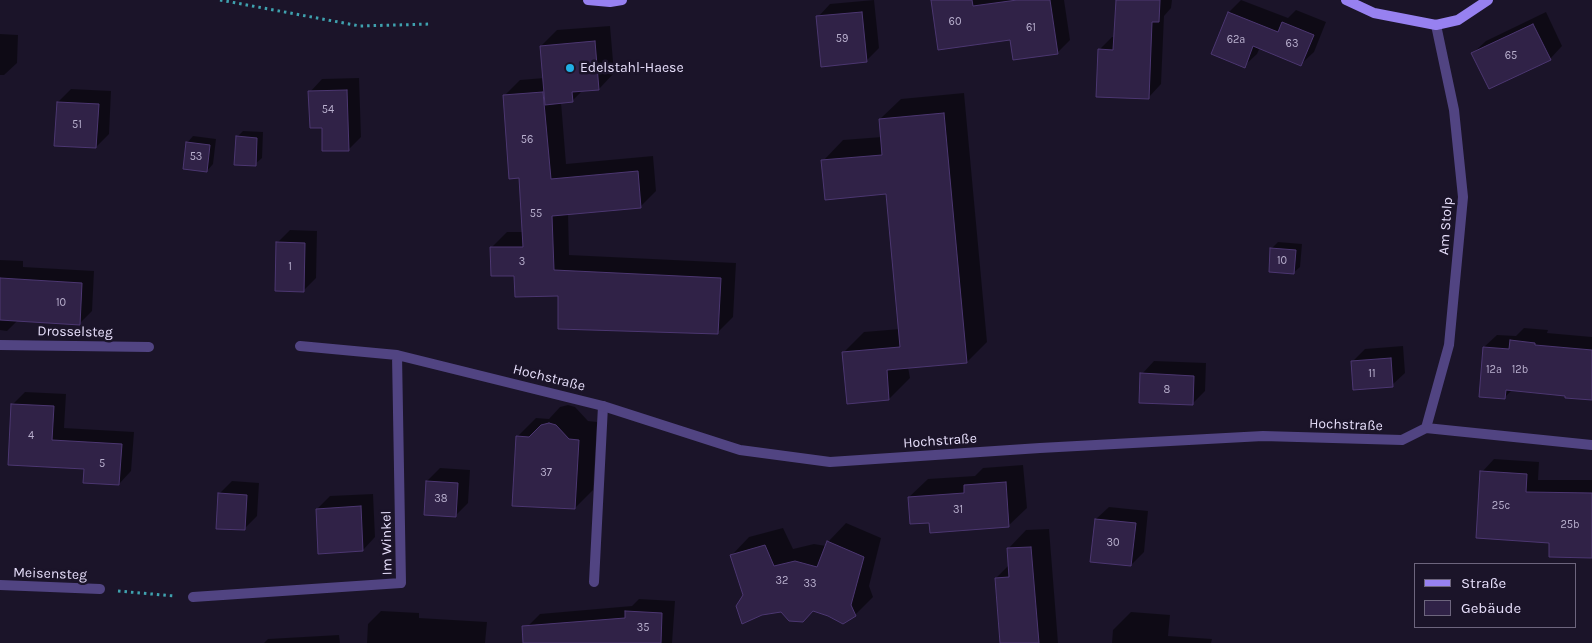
<!DOCTYPE html>
<html>
<head>
<meta charset="utf-8">
<style>
	body { margin:0 }
	#map { position:relative; width:1592px; height:643px; overflow:hidden; background:#1b1429; font-family:Karla,sans-serif }
	canvas { display:block }
	.legend { position:absolute; left:1414px; top:563px; width:162px; height:65px; box-sizing:border-box; background:#1b1429; border:1px solid #6d657d; margin:0; padding:6px 9px; list-style:none; font-size:15px; color:#e7dffb }
	.legend li { display:flex; align-items:center; gap:10px; height:25px }
	.legend b { width:25px; border:1px solid #6d657d }
</style>
</head>
<body>
<div id="map">
<canvas width="1592" height="643"></canvas>
<ul class="legend">
<li><b style="height:6px;background:#9781f0"></b>Straße</li>
<li><b style="height:14px;background:#302247"></b>Gebäude</li>
</ul>
</div>
<script>
const ctx = document.querySelector('canvas').getContext('2d');
ctx.lineJoin = 'round';
function fillPath(path, color) { ctx.fillStyle = color; ctx.fill(path, 'evenodd'); }
const poly = rows => new Path2D(rows.map(r => 'M' + r).join(''));
function trace(path, color, width, dash) { ctx.strokeStyle = color; ctx.lineWidth = width; ctx.lineCap = dash ? 'butt' : 'round'; ctx.setLineDash(dash || []); ctx.stroke(path); }
function label(font, color, halo, rows, align = 'center') {
  ctx.font = font + ' Karla,sans-serif'; ctx.lineWidth = 5; ctx.setLineDash([]); ctx.textBaseline = 'middle'; ctx.strokeStyle = halo; ctx.fillStyle = color; for (const [text, x, y, turn = 0] of rows) {
    ctx.save(); ctx.translate(x, y); ctx.rotate((+turn || 0) * Math.PI / 180); ctx.textAlign = isNaN(turn) ? turn : align; if (halo) ctx.strokeText(text, 0, 0); ctx.fillText(text, 0, 0); ctx.restore();
  }
}
fillPath(poly([
	[874,0,879,48,866,61,818,17,830,4],
	[932,0,1064,0,1070,40,1057,53,1011,38],
	[1117,0,1172,0,1171,8,1164,16,1161,84,1149,97,1099,50,1112,37,1115,37],
	[1241,0,1288,18,1296,10,1326,22,1314,52,1301,64,1260,47,1257,54,1244,66,1212,53,1229,12],
	[1546,12,1562,46,1550,59,1473,53,1486,41],
	[610,26,614,73,599,89,583,90,572,101,561,102,566,164,653,156,656,191,640,207,568,213,569,255,736,263,733,317,717,333,559,295,516,275,491,248,507,232,523,232,520,177,504,96,520,80,544,78,541,46,557,30],
	[0,34,18,35,17,63,4,75,0,75],
	[359,78,361,137,348,150,323,127,310,92,322,79],
	[71,89,111,91,109,134,96,147,58,102],
	[964,93,987,342,967,362,908,367,910,378,889,399,848,402,843,353,864,332,900,329,887,193,823,161,843,140,882,137,880,119,901,99],
	[243,131,263,132,262,158,255,164,237,137],
	[193,136,216,139,213,164,207,171,187,143],
	[290,230,317,231,316,278,303,291,277,243],
	[1278,242,1302,244,1300,267,1293,273,1271,249],
	[0,260,23,261,23,267,94,271,92,311,79,324,18,320,7,331,0,330],
	[1524,328,1548,330,1547,333,1592,337,1592,406,1592,399,1566,394,1512,390,1505,397,1484,347,1497,335,1516,336],
	[1403,346,1405,373,1392,385,1352,362,1365,349],
	[1154,361,1206,363,1205,391,1192,404,1142,374],
	[25,392,66,394,64,428,134,432,131,471,119,484,85,468,9,464,12,405],
	[568,405,575,407,588,421,597,422,593,490,575,508,517,437,536,418,549,419,560,407],
	[1494,459,1539,462,1538,480,1592,480,1592,557,1550,542,1482,472],
	[1023,465,1027,508,1008,526,930,521,909,497,928,479,975,476,983,468],
	[440,468,470,470,468,503,455,516,427,481],
	[232,481,259,483,257,516,244,529,219,494],
	[373,494,375,537,363,550,317,509,330,496],
	[1109,507,1148,511,1144,552,1131,565,1096,519],
	[846,523,881,538,869,586,873,597,855,615,828,615,813,610,781,610,745,595,731,556,749,537,783,528,793,549,814,544,826,546,828,542],
	[1049,529,1058,643,1001,643,996,578,1009,565,1008,549,1026,530],
	[639,599,675,601,672,643,528,643,527,627,540,614,632,606],
	[381,611,419,613,419,618,487,622,485,643,367,643,368,624],
	[1131,612,1170,615,1168,636,1212,639,1211,643,1112,643,1113,630],
	[339,635,340,643,264,643,268,639]
]), '#0007');
const building = poly([
	[931,0,972,0,973,6,1017,0,1050,0,1058,54,1013,60,1010,40,938,50,931,0],
	[1116,0,1160,0,1159,22,1152,22,1149,99,1096,97,1098,49,1113,50,1116,0],
	[862,12,867,62,821,67,816,16,862,12],
	[1228,12,1278,32,1282,22,1314,35,1301,66,1253,46,1245,68,1211,54,1228,12],
	[1533,24,1551,60,1489,89,1471,53,1533,24],
	[595,41,599,90,572,92,573,102,545,105,540,46,595,41],
	[347,90,349,151,322,151,322,128,310,128,308,91,347,90],
	[543,92,551,179,638,171,641,208,552,216,554,270,721,278,718,334,558,329,558,296,515,297,514,276,491,276,490,247,523,247,519,178,509,179,503,95,543,92],
	[57,102,99,104,96,148,54,146,57,102],
	[944,113,967,363,887,370,889,400,847,404,842,352,900,347,886,194,825,200,821,160,882,155,879,119,944,113],
	[236,136,257,138,256,166,234,165,236,136],
	[186,142,210,145,207,172,183,169,186,142],
	[276,242,305,243,304,292,275,291,276,242],
	[1270,248,1296,250,1294,274,1269,272,1270,248],
	[0,278,82,283,80,325,0,320,0,278],
	[1510,340,1535,343,1535,345,1592,350,1592,400,1565,398,1565,396,1506,390,1505,399,1479,397,1483,347,1509,349,1510,340],
	[1391,358,1393,387,1353,390,1351,361,1391,358],
	[1140,373,1194,376,1193,405,1139,403,1140,373],
	[11,404,54,406,52,440,122,444,119,485,83,483,84,469,8,465,11,404],
	[549,423,556,425,569,439,579,440,575,509,512,506,516,436,529,437,541,425,549,423],
	[1480,471,1527,474,1526,492,1592,493,1592,558,1549,557,1549,543,1476,538,1480,471],
	[426,481,458,483,456,517,424,515,426,481],
	[1006,482,1009,527,930,533,929,523,910,524,908,497,964,493,964,485,1006,482],
	[218,493,247,495,245,530,216,529,218,493],
	[361,506,363,551,318,554,316,509,361,506],
	[1095,519,1136,523,1131,566,1090,562,1095,519],
	[827,541,864,557,851,605,856,616,843,624,828,616,813,611,803,622,789,621,781,612,762,615,742,624,736,606,743,595,730,555,765,545,774,566,795,561,817,567,827,541],
	[1031,547,1039,643,1000,643,995,578,1009,577,1007,548,1031,547],
	[625,611,662,613,661,643,523,643,522,626,625,618,625,611]
]);
fillPath(building, '#302247');
trace(building, '#4c3771', 1);
trace(poly([
	[220,0,360,26,432,24],
	[118,591,174,596]
]), '#3fa2af', 3, [2.5, 4]);
trace(poly([
	[594,582,603,406]
]), '#514482', 10);
trace(poly([
	[0,345,149,347],
	[300,346,397,355,603,406,740,450,830,462,1040,448,1263,436,1402,440,1426,428,1592,445],
	[1426,428,1449,345,1463,197,1454,110,1436,25],
	[0,585,100,589],
	[193,597,401,583,397,355]
]), '#514482', 10);
trace(poly([
	[588,0,610,2,622,0],
	[1346,0,1374,13,1436,25,1458,20,1488,0]
]), '#9781f0', 10);
for (const [x, y, r, color] of [
	[570,68,5,"#21afe5"]
]) { const dot = new Path2D(); dot.arc(x, y, r, 0, 2 * Math.PI); ctx.fillStyle = color; ctx.fill(dot); trace(dot, '#1b1429', 2); }
label('11px', '#b9b0ce', null, [
	["60",955,22],
	["61",1031,28],
	["59",842,39],
	["62a",1236,40],
	["63",1292,44],
	["65",1511,56],
	["54",328,110],
	["51",77,125],
	["56",527,140],
	["53",196,157],
	["55",536,214],
	["10",1282,261],
	["3",522,262],
	["1",290,267],
	["10",61,303],
	["12a",1494,370],
	["12b",1520,370],
	["11",1372,374],
	["8",1167,390],
	["4",31,436],
	["5",102,464],
	["37",546,473],
	["38",441,499],
	["25c",1501,506],
	["31",958,510],
	["25b",1570,525],
	["30",1113,543],
	["32",782,581],
	["33",810,584],
	["35",643,628]
]);
label('14px', '#e7dffb', '#1b1429', [
	["Edelstahl-Haese",580,68]
], 'left');
label('14px', '#e7dffb', '#1b1429', [
	["Am Stolp",1446,226,-86],
	["Drosselsteg",75,332,1],
	["Hochstraße",549,378,14],
	["Hochstraße",1346,425,2],
	["Hochstraße",940,441,-4],
	["Im Winkel",387,543,-91],
	["Meisensteg",50,574,2]
]);
</script>
</body>
</html>
